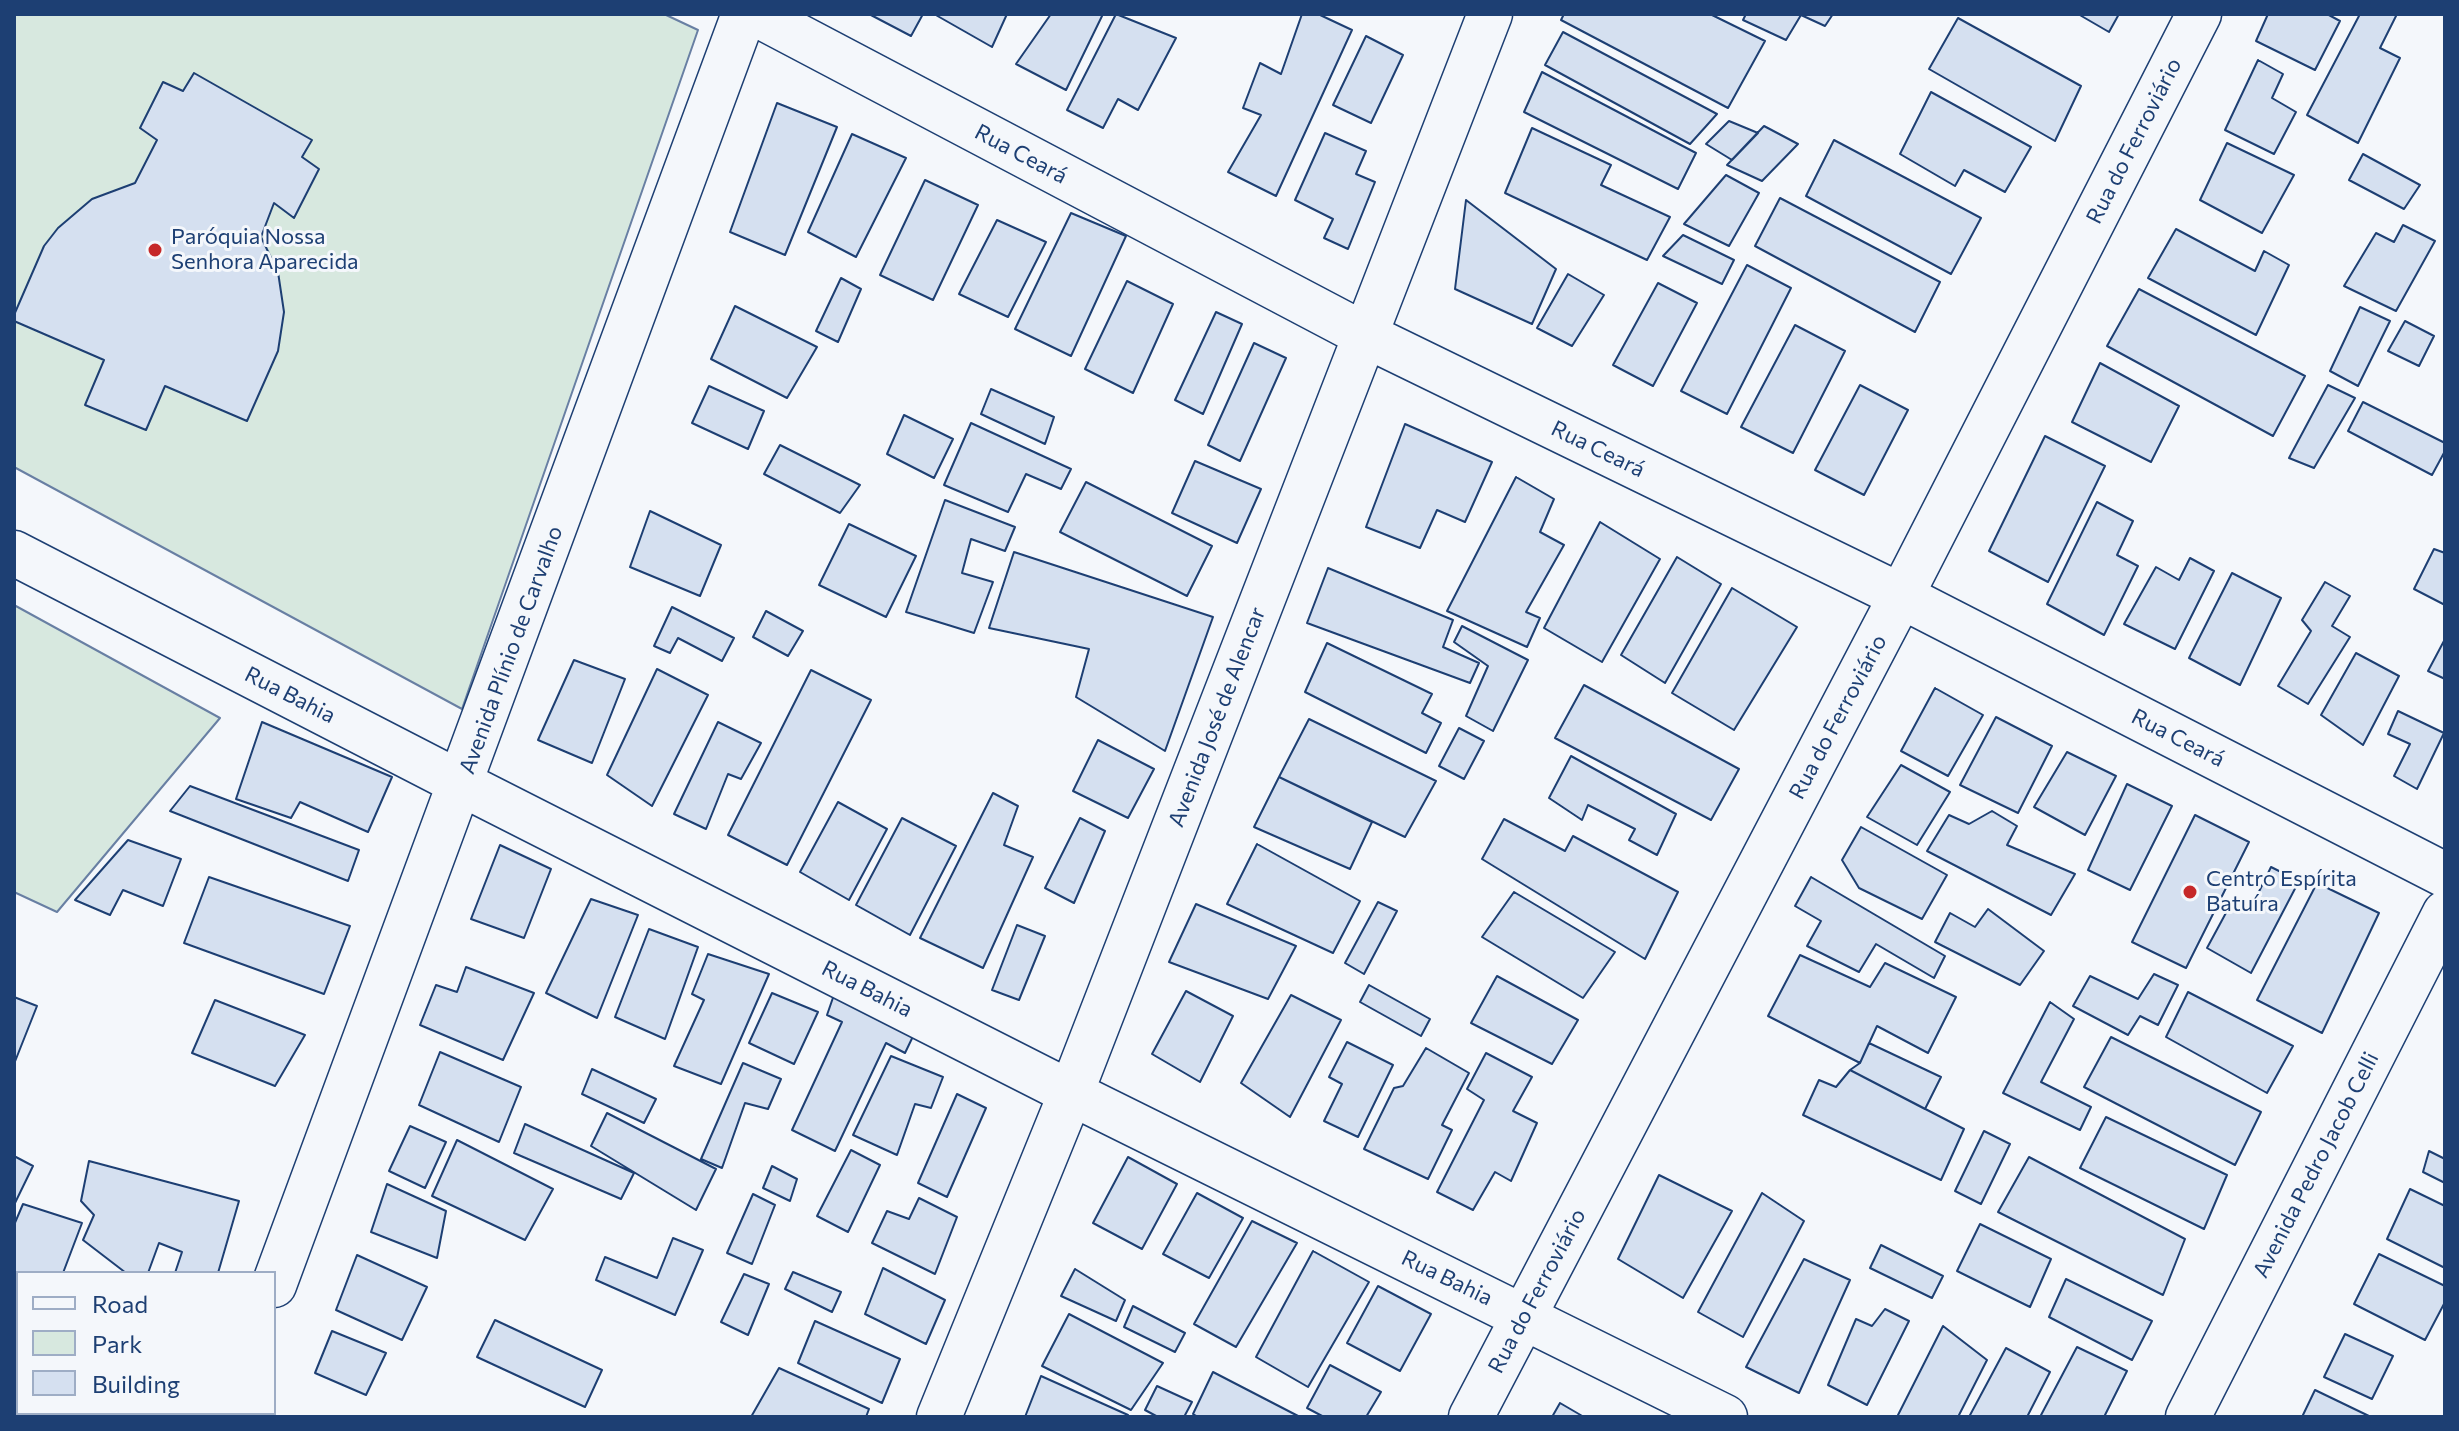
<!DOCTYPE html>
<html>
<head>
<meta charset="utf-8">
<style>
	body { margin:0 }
	#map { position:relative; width:2459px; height:1431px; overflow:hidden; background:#f4f7fb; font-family:Commissioner,sans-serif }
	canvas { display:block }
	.frame { position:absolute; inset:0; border:16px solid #1d3f73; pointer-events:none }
	.legend { position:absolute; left:16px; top:1271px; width:260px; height:144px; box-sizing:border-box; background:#f4f7fb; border:2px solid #9eadc5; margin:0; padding:10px 14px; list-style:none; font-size:24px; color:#1d3f73 }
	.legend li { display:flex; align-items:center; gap:16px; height:40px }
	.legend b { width:40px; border:2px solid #9eadc5 }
</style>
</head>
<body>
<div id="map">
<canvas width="2459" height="1431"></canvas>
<div class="frame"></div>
<ul class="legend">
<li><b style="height:10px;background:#f4f7fb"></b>Road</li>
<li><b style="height:22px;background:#d7e8df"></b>Park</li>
<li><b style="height:22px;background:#d5e0f0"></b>Building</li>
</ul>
</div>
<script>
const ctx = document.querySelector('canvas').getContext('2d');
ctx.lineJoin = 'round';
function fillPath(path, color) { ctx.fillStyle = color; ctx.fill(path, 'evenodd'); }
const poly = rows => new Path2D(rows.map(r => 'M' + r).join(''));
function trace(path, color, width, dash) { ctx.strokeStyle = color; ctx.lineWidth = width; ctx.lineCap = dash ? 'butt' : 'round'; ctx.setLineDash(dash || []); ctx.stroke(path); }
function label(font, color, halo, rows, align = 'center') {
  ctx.font = font + ' Commissioner,sans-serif'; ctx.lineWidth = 6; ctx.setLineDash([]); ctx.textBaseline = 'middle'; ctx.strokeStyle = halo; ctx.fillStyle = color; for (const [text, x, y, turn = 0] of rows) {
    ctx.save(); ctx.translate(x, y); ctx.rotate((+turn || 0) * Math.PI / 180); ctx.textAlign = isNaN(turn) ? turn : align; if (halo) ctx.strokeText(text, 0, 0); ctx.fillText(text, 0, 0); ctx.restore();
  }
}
const green = poly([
	[14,14,664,14,698,30,462,709,14,467,14,14],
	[14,605,220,718,57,912,14,892,14,605]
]);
fillPath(green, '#d7e8df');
trace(green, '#687fa3', 2);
const building = poly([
	[869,14,923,14,911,36,869,14],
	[934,14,1007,14,992,47,934,14],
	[1051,14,1103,14,1066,90,1016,64,1051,14],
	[1116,14,1176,38,1138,110,1118,99,1103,128,1067,110,1116,14],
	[1302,14,1318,14,1352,30,1276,196,1228,172,1261,115,1243,108,1260,63,1281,74,1302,14],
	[1564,14,1710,14,1765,41,1728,108,1561,20,1564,14],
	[1746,14,1833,14,1825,26,1801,15,1786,40,1743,20,1746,14],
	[2078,14,2119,14,2109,32,2078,14],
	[2268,14,2327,14,2340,21,2315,70,2256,41,2268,14],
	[2360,14,2397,14,2380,48,2400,58,2358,143,2307,115,2360,14],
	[1958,18,2081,86,2055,141,1929,69,1958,18],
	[1563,32,1717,114,1690,144,1545,65,1563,32],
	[1366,36,1403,55,1371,123,1333,105,1366,36],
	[2258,60,2283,74,2272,98,2296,112,2274,154,2225,130,2258,60],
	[1542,72,1696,153,1678,189,1524,112,1542,72],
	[194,73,312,140,302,157,319,169,294,218,274,203,261,237,278,272,284,312,278,351,247,421,165,386,146,430,85,405,104,360,14,321,14,315,44,246,58,228,92,199,135,183,157,140,140,128,163,82,183,91,194,73],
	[1931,92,2031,147,2005,192,1964,170,1955,186,1900,154,1931,92],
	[777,103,837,127,785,255,730,232,777,103],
	[1729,121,1758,133,1732,160,1706,144,1729,121],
	[1764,126,1798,144,1762,181,1727,165,1764,126],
	[1532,128,1611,165,1601,185,1670,217,1647,260,1505,193,1532,128],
	[1325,133,1366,151,1356,174,1375,182,1348,249,1324,238,1333,219,1295,200,1325,133],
	[852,134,906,158,856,257,808,232,852,134],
	[1834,140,1981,218,1951,274,1806,196,1834,140],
	[2227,143,2294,175,2262,233,2200,200,2227,143],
	[2363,154,2420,185,2404,209,2349,180,2363,154],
	[1726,175,1759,193,1729,246,1684,224,1726,175],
	[925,180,978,205,933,300,880,275,925,180],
	[1780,198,1940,282,1915,332,1755,246,1780,198],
	[1466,200,1556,269,1532,324,1455,289,1466,200],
	[1071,213,1126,236,1071,356,1015,329,1071,213],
	[997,220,1046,242,1008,317,959,294,997,220],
	[2403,225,2435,241,2396,311,2344,286,2376,233,2394,242,2403,225],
	[2176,229,2255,271,2264,251,2289,265,2256,335,2148,278,2176,229],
	[1683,235,1734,260,1722,284,1663,256,1683,235],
	[1747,265,1791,288,1727,414,1681,391,1747,265],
	[1568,274,1604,295,1572,346,1537,328,1568,274],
	[841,278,861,289,838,342,816,331,841,278],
	[1127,281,1173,304,1133,393,1085,369,1127,281],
	[1658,283,1697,303,1653,386,1613,365,1658,283],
	[2139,289,2305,376,2273,436,2107,346,2139,289],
	[735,306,817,347,787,398,711,359,735,306],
	[2360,307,2390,321,2358,386,2330,371,2360,307],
	[1216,312,1242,324,1203,414,1175,400,1216,312],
	[2405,321,2434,336,2419,366,2388,351,2405,321],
	[1795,325,1845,351,1793,453,1741,427,1795,325],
	[1254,343,1286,358,1240,461,1208,445,1254,343],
	[2100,363,2179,406,2151,462,2072,422,2100,363],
	[1860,385,1908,410,1864,495,1815,470,1860,385],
	[2328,385,2355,398,2314,468,2289,458,2328,385],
	[709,386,764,411,748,449,692,423,709,386],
	[991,389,1054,417,1045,444,981,414,991,389],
	[2363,402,2445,443,2445,451,2432,475,2348,431,2363,402],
	[904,415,953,439,934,478,887,454,904,415],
	[971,423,1071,469,1061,489,1026,474,1008,512,944,485,971,423],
	[1405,424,1492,462,1465,522,1437,510,1420,548,1366,527,1405,424],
	[2045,436,2105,466,2048,582,1989,551,2045,436],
	[780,445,860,485,840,513,764,474,780,445],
	[1195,461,1261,489,1237,543,1172,513,1195,461],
	[1516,477,1554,499,1540,532,1564,545,1526,612,1540,618,1527,647,1447,611,1516,477],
	[1086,482,1212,546,1187,596,1060,532,1086,482],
	[945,500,1015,527,1005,551,971,539,962,573,993,582,974,633,906,612,945,500],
	[2097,502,2133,521,2117,555,2138,566,2104,635,2047,604,2097,502],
	[650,511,721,545,700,596,630,567,650,511],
	[1600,522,1660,559,1602,662,1544,628,1600,522],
	[849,524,916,556,886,617,819,585,849,524],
	[2434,549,2445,553,2445,605,2414,589,2434,549],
	[1014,552,1213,617,1165,751,1076,697,1089,649,989,628,1014,552],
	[1677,557,1721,584,1665,683,1621,655,1677,557],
	[2190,558,2214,571,2175,649,2124,624,2156,567,2179,580,2190,558],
	[1328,568,1453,620,1443,647,1479,663,1470,683,1307,623,1328,568],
	[2232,573,2281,598,2240,685,2189,658,2232,573],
	[2325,582,2350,596,2332,626,2350,637,2308,704,2278,686,2311,631,2302,620,2325,582],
	[1732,588,1797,627,1734,730,1672,693,1732,588],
	[672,607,734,638,722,661,678,638,670,653,654,646,672,607],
	[766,611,803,631,788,656,753,637,766,611],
	[1462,626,1528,660,1493,731,1466,716,1488,666,1454,642,1462,626],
	[2445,639,2445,679,2428,671,2445,639],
	[1327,643,1432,694,1422,713,1441,723,1426,753,1305,692,1327,643],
	[2356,653,2399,676,2363,745,2321,715,2356,653],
	[574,660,625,679,592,763,538,740,574,660],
	[657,669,708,695,652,806,607,775,657,669],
	[811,670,871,700,787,865,728,835,811,670],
	[1584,685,1739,769,1711,820,1555,738,1584,685],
	[1935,688,1983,715,1948,776,1901,751,1935,688],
	[2398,711,2444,733,2417,789,2394,776,2410,744,2388,734,2398,711],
	[1996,717,2052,746,2018,813,1960,785,1996,717],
	[1309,719,1436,781,1405,837,1279,777,1309,719],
	[262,722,392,777,368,832,300,802,291,818,236,799,262,722],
	[718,722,761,743,741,779,728,774,706,829,674,814,718,722],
	[1459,728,1484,741,1464,779,1439,766,1459,728],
	[1098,740,1154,769,1128,818,1073,791,1098,740],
	[2067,752,2116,776,2085,835,2034,807,2067,752],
	[1571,756,1676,814,1657,855,1629,840,1635,829,1588,805,1582,820,1549,798,1571,756],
	[1901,765,1950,792,1917,845,1867,817,1901,765],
	[1279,777,1372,822,1350,869,1254,827,1279,777],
	[2127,784,2172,806,2130,890,2088,870,2127,784],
	[190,786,359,850,348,881,170,811,190,786],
	[993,793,1018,806,1004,845,1033,857,983,968,920,938,993,793],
	[838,802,887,829,849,900,800,872,838,802],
	[1992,811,2017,826,2007,845,2075,874,2051,915,1927,851,1949,815,1969,824,1992,811],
	[2195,815,2249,842,2186,968,2132,942,2195,815],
	[902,818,956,846,910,935,856,905,902,818],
	[1080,818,1105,831,1074,903,1045,888,1080,818],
	[1504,819,1565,851,1573,836,1678,892,1645,959,1482,859,1504,819],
	[1861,827,1947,875,1922,919,1859,888,1842,860,1861,827],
	[128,840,181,859,163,906,123,890,110,915,75,900,128,840],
	[1257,844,1360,901,1333,953,1227,904,1257,844],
	[500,845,551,869,524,938,471,919,500,845],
	[2271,867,2299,881,2251,973,2207,948,2234,898,2252,906,2271,867],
	[209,877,350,926,324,994,184,943,209,877],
	[1811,877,1945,956,1934,978,1876,944,1859,972,1807,946,1821,921,1795,906,1811,877],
	[2317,883,2379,913,2322,1033,2257,1000,2317,883],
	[1514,892,1615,952,1583,998,1482,937,1514,892],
	[591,899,638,915,597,1018,546,993,591,899],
	[1378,902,1397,911,1364,974,1345,963,1378,902],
	[1196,904,1296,946,1268,999,1169,962,1196,904],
	[1988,909,2044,951,2020,985,1935,942,1950,913,1975,927,1988,909],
	[1017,925,1045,936,1019,1000,992,990,1017,925],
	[649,929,698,947,665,1039,615,1017,649,929],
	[708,954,769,974,721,1084,674,1066,704,1000,692,994,708,954],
	[1800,955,1870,987,1885,963,1956,997,1928,1053,1877,1026,1860,1063,1768,1016,1800,955],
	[466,967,534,993,503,1060,420,1025,436,985,457,992,466,967],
	[2154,974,2178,985,2158,1025,2140,1016,2128,1035,2073,1006,2090,976,2138,999,2154,974],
	[1497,976,1578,1020,1552,1064,1471,1023,1497,976],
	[1369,985,1430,1019,1421,1036,1360,1002,1369,985],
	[836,989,917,1028,905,1053,886,1043,835,1151,792,1130,842,1022,827,1015,836,989],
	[1186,991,1233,1016,1200,1082,1152,1054,1186,991],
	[2188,992,2293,1046,2267,1093,2166,1037,2188,992],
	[772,993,818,1012,794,1064,749,1043,772,993],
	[1291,995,1341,1020,1290,1117,1241,1083,1291,995],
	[14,997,37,1006,14,1064,14,997],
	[215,1000,305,1035,275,1086,192,1053,215,1000],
	[2050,1002,2074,1019,2041,1082,2091,1107,2080,1130,2003,1093,2050,1002],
	[2111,1037,2261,1112,2235,1165,2084,1087,2111,1037],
	[1347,1042,1393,1065,1358,1137,1324,1121,1342,1084,1329,1077,1347,1042],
	[1869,1043,1941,1077,1925,1109,1850,1070,1860,1063,1869,1043],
	[1426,1048,1469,1073,1442,1125,1452,1130,1428,1179,1364,1149,1394,1088,1403,1086,1426,1048],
	[440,1052,521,1087,499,1142,419,1105,440,1052],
	[1486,1053,1532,1077,1513,1111,1537,1123,1511,1181,1495,1172,1473,1210,1437,1192,1484,1100,1467,1089,1486,1053],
	[891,1056,943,1077,931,1108,915,1104,897,1155,853,1135,891,1056],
	[743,1063,781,1079,768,1109,745,1103,722,1168,701,1159,743,1063],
	[592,1069,656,1099,644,1123,582,1094,592,1069],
	[1850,1070,1964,1129,1941,1180,1803,1115,1819,1080,1836,1087,1850,1070],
	[957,1094,986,1108,947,1197,918,1183,957,1094],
	[607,1113,716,1169,696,1210,591,1146,607,1113],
	[2106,1117,2227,1175,2204,1229,2080,1168,2106,1117],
	[525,1124,634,1173,621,1199,514,1153,525,1124],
	[410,1126,446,1142,425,1188,389,1171,410,1126],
	[1984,1131,2010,1144,1981,1204,1955,1191,1984,1131],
	[457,1140,553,1189,525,1240,432,1196,457,1140],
	[851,1150,880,1165,848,1232,817,1216,851,1150],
	[2429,1151,2445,1159,2445,1183,2423,1172,2429,1151],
	[14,1156,33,1166,14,1205,14,1156],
	[1128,1157,1177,1184,1142,1249,1093,1223,1128,1157],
	[2029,1157,2185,1239,2163,1295,1998,1212,2029,1157],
	[89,1161,239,1201,218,1273,175,1273,182,1252,159,1243,148,1273,126,1273,83,1240,94,1215,81,1201,89,1161],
	[772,1166,797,1179,790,1201,763,1188,772,1166],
	[1659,1175,1732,1211,1683,1298,1618,1259,1659,1175],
	[387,1184,446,1211,437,1258,371,1232,387,1184],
	[2410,1189,2445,1206,2445,1268,2387,1239,2410,1189],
	[1197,1193,1243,1218,1209,1278,1163,1254,1197,1193],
	[1762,1193,1804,1221,1743,1337,1698,1312,1762,1193],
	[753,1194,775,1205,752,1264,727,1253,753,1194],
	[919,1198,957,1217,935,1274,872,1243,887,1211,909,1219,919,1198],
	[23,1204,82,1223,63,1273,18,1273,18,1332,14,1330,14,1225,23,1204],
	[1252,1221,1297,1243,1236,1347,1194,1324,1252,1221],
	[1980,1224,2051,1259,2030,1307,1957,1271,1980,1224],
	[673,1238,703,1250,675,1315,596,1280,605,1257,657,1278,673,1238],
	[1881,1245,1943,1276,1932,1298,1870,1268,1881,1245],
	[1313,1251,1369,1282,1308,1387,1256,1357,1313,1251],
	[2379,1254,2445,1286,2445,1302,2425,1340,2354,1304,2379,1254],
	[357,1255,427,1287,402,1340,336,1310,357,1255],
	[1804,1259,1850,1280,1799,1393,1746,1367,1804,1259],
	[883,1268,945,1300,926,1344,865,1314,883,1268],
	[1075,1269,1125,1300,1116,1321,1061,1296,1075,1269],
	[793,1272,841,1292,832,1312,785,1289,793,1272],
	[744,1274,769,1284,748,1335,721,1322,744,1274],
	[2066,1279,2152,1321,2132,1360,2049,1317,2066,1279],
	[1378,1286,1431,1314,1400,1371,1347,1343,1378,1286],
	[1133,1306,1185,1333,1175,1352,1124,1327,1133,1306],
	[1885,1309,1909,1321,1867,1405,1828,1385,1856,1319,1872,1326,1885,1309],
	[1069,1314,1163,1363,1131,1410,1042,1366,1069,1314],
	[495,1320,602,1370,585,1407,477,1357,495,1320],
	[815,1321,900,1359,882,1403,798,1363,815,1321],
	[1943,1326,1987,1360,1958,1417,1897,1417,1943,1326],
	[332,1331,386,1353,366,1395,315,1373,332,1331],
	[2345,1334,2393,1356,2372,1399,2324,1377,2345,1334],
	[2077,1347,2127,1371,2104,1417,2040,1417,2077,1347],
	[2006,1348,2050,1372,2027,1417,1969,1417,2006,1348],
	[1330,1365,1381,1392,1366,1417,1324,1417,1307,1408,1330,1365],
	[779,1368,869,1409,866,1417,751,1417,779,1368],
	[1213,1372,1300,1417,1198,1417,1193,1414,1213,1372],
	[1041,1376,1128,1415,1127,1417,1025,1417,1041,1376],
	[1157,1386,1192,1402,1184,1417,1158,1417,1145,1410,1157,1386],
	[2315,1390,2371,1417,2302,1417,2315,1390],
	[1560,1403,1584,1417,1552,1417,1560,1403]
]);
fillPath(building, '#d5e0f0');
trace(building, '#1d3f73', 2);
const street = poly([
	[756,14,1365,335,1901,596,2445,875],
	[14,553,462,784,1071,1093,1725,1417],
	[274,1285,744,14],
	[225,1417,226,1413],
	[939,1417,1071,1093,1490,14],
	[1471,1417,1901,596,2199,14],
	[2188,1417,2445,913]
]);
trace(street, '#1d3f73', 47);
trace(street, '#f4f7fb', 44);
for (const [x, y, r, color] of [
	[155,250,8,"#c62828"],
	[2190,892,8,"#c62828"]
]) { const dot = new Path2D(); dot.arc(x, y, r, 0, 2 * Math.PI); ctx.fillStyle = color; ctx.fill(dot); trace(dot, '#f4f7fb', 3); }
label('22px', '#1d3f73', '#f4f7fb', [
	["Rua do Ferroviário",2134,141,-63],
	["Rua Ceará",1021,154,28],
	["Rua Ceará",1598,449,26],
	["Avenida Plínio de Carvalho",511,650,-70],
	["Rua Bahia",290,695,27],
	["Avenida José de Alencar",1217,717,-69],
	["Rua do Ferroviário",1838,717,-62],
	["Rua Ceará",2178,738,27],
	["Rua Bahia",867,989,27],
	["Avenida Pedro Jacob Celli",2316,1165,-63],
	["Rua Bahia",1447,1278,26],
	["Rua do Ferroviário",1537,1291,-62]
]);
label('22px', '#1d3f73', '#f4f7fb', [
	["Paróquia Nossa",171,237],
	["Senhora Aparecida",171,262],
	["Centro Espírita",2206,879],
	["Batuíra",2206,904]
], 'left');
</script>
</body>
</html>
